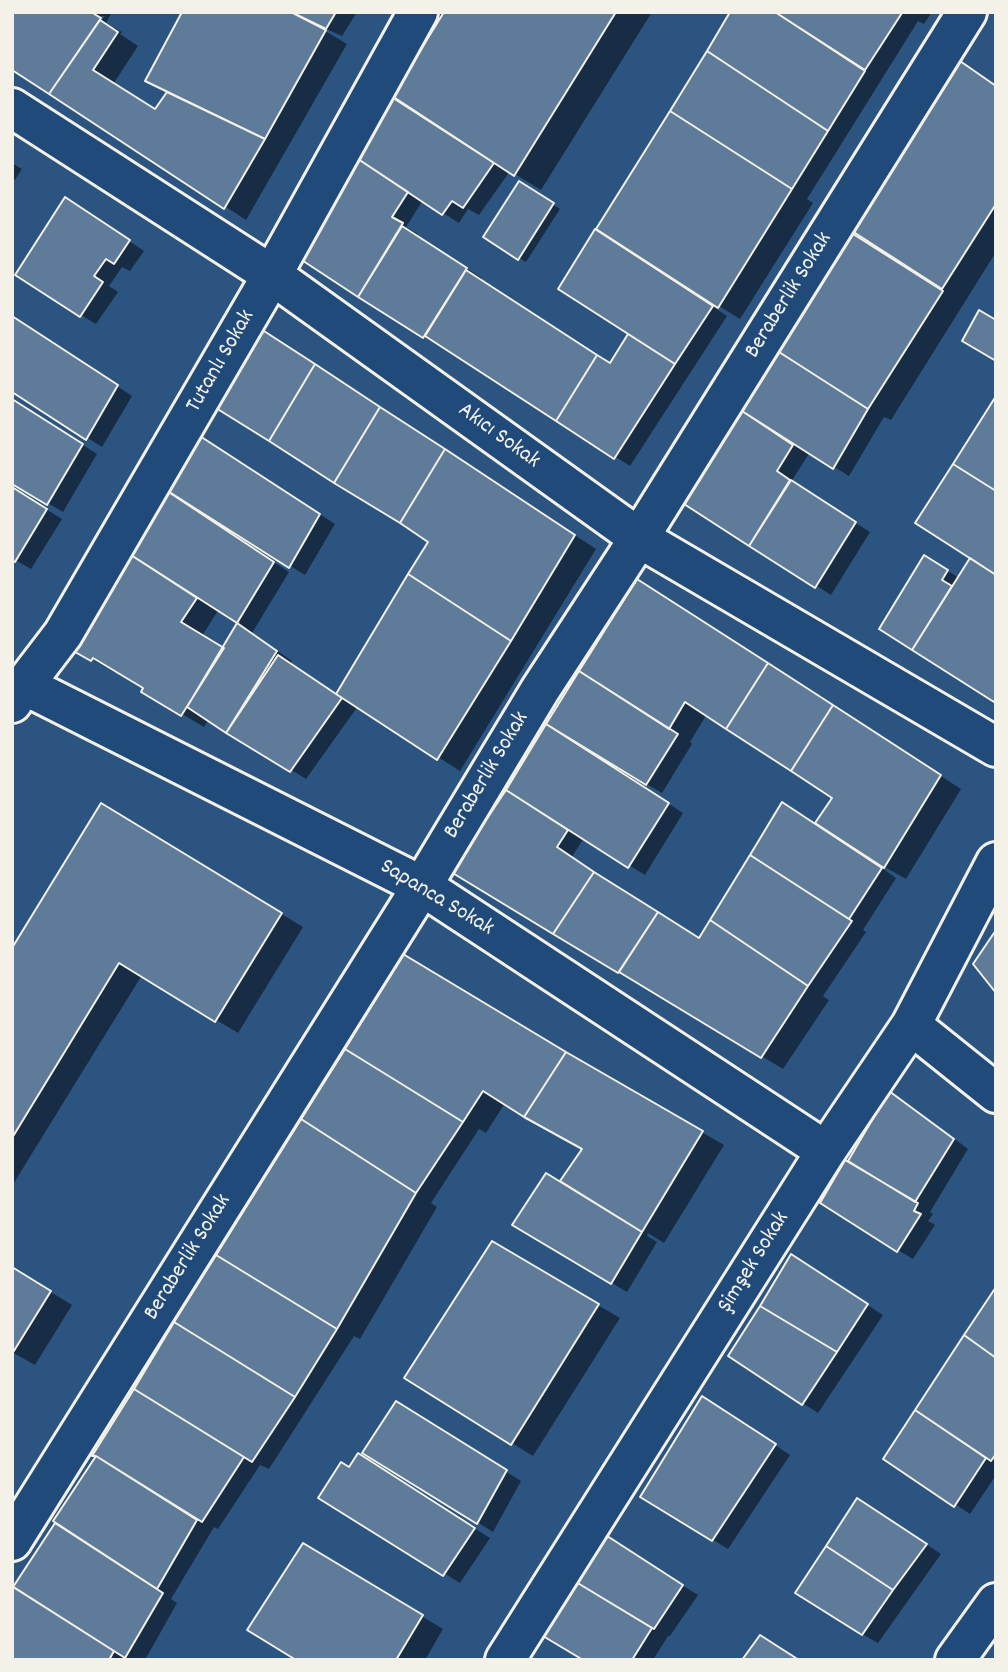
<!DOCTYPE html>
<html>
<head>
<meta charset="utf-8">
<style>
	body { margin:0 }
	#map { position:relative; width:1008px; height:1672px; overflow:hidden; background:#2c5481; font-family:Dekko,sans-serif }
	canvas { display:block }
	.frame { position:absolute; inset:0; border:14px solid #f4f1e8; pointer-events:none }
</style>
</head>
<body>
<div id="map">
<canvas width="1008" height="1672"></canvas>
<div class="frame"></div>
</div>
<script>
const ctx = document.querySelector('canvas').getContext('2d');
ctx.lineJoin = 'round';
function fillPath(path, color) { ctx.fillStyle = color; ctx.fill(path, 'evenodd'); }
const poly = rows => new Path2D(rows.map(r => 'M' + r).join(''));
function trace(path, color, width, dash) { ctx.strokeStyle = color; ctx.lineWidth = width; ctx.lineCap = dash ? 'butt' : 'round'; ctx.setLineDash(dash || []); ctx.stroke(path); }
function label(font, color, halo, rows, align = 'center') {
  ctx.font = font + ' Dekko,sans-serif'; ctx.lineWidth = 6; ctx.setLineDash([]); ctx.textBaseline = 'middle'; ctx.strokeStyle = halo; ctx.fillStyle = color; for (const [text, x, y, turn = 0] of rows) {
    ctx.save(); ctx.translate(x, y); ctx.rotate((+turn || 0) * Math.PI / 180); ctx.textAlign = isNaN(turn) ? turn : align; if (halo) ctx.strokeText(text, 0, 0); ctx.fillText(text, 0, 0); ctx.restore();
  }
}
fillPath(poly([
	[12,12,107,12,111,14,106,23,122,32,120,34,138,46,114,83,156,111,168,93,147,81,184,12,357,12,342,36,326,29,325,31,347,44,246,220,12,69],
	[100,16,105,16,95,28,93,26],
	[446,12,652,12,541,190,510,171,479,215,468,209,459,223,423,200,406,227,418,234,416,237,482,278,480,280,611,365,631,334,615,243,733,12,932,12,924,24,918,21,807,199,813,203,740,319,688,287,686,289,727,316,630,466,293,252,439,124],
	[961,63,996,85,996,252,891,420,884,417,849,476,810,452,791,482,870,532,831,595,686,503],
	[12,163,22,169,12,184],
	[527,187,560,209,526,262,486,237],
	[81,209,144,251,130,271,122,267,109,286,118,292,96,324,81,315],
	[12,317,132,396,102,447,12,390],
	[996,399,996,701,881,628,940,566,959,578,973,557],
	[12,400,97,454,63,512,12,482],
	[202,438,335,524,305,575,240,535,237,538,289,572,252,633,292,661,290,664,337,695,430,541,467,464,596,549,460,771,358,706,306,779,209,719,204,727,143,691,146,688,115,670,114,672,62,642],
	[219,609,240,622,224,649,202,636],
	[12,488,62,519,31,569,12,558],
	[580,672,788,677,961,789,906,879,883,866,882,868,896,878,863,930,866,932,823,996,829,1000,783,1069,453,871,507,791],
	[707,714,834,797,816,825,783,805,700,940,571,858,584,838,645,875,683,813,634,781,636,778,662,793,692,744,690,742],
	[123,818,303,927,238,1033,142,975,12,1186,12,952],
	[588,1066,724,1145,664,1243,648,1233,647,1236,657,1242,627,1292,514,1224,622,1221,624,1218,584,1149,505,1103,486,1133,479,1129,431,1203,437,1207,360,1339,354,1336,269,1469,260,1465,218,1529,214,1527,171,1599,177,1603,145,1660,12,1660,14,1589,97,1457,95,1455,302,1121],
	[889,1093,905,1102,968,1149,930,1212,933,1214,928,1221,935,1225,913,1259,898,1250,849,1163],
	[492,1243,620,1318,533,1456,512,1443],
	[807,1266,883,1315,818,1413,730,1356],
	[12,1268,72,1305,35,1365,12,1352],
	[996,1290,996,1475,970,1514,885,1458],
	[718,1407,790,1455,728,1549,642,1496],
	[412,1413,521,1481,493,1532,365,1452],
	[374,1464,490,1538,460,1583,320,1497,350,1469],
	[873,1509,941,1554,878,1643,862,1634],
	[601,1535,698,1595,670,1636,668,1636,653,1660,587,1660,540,1632],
	[326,1558,443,1629,425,1660,300,1660]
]), '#0007');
const building = poly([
	[12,12,91,12,101,18,49,94,12,70,12,12],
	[182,12,291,12,326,30,265,139,145,81,182,12],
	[291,12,336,12,326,29,291,12],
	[444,12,616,12,514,176,392,96,444,12],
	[730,12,775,12,865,71,828,131,707,51,730,12],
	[775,12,900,12,902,13,865,70,775,12],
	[100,20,118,32,93,70,155,109,167,92,265,139,224,209,49,94,100,20],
	[707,51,828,131,792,189,670,111,707,51],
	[960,61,996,86,996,204,942,289,852,231,960,61],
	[390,96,494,163,463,208,452,201,442,215,352,155,390,96],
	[670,111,792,189,718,308,596,229,670,111],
	[352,155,408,192,392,217,403,223,358,297,291,253,352,155],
	[519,181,554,203,518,260,483,237,519,181],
	[65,197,130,240,114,264,106,259,94,276,103,282,80,317,15,275,65,197],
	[402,226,467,268,423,338,358,297,402,226],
	[595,229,713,306,675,364,558,289,595,229],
	[853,234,943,291,868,409,779,352,853,234],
	[466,270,597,355,556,421,425,336,466,270],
	[979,310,996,320,996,361,962,341,979,310],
	[12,316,118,385,86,440,12,392,12,316],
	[250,322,315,364,269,441,203,400,250,322],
	[628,334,675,364,614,459,556,421,597,355,610,363,628,334],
	[779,352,868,409,833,469,742,411,779,352],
	[315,364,380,407,334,483,269,441,315,364],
	[996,396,996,491,953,464,996,396],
	[12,399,83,444,47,505,12,484,12,399],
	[380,407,445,449,400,523,334,483,380,407],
	[742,411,793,445,777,471,790,480,749,546,684,504,742,411],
	[186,427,320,514,289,568,152,481,186,427],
	[445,449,575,535,511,641,408,574,428,542,400,523,445,449],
	[953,464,996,491,996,575,915,523,953,464],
	[791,480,856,522,815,588,749,546,791,480],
	[152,481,274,562,237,623,117,546,152,481],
	[12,487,47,509,15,562,12,560,12,487],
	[117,546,197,598,181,622,224,648,181,716,141,692,143,688,93,658,91,661,59,643,117,546],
	[924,555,948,570,942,580,952,586,912,650,879,629,924,555],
	[970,558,996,575,996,698,994,702,912,650,970,558],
	[408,574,511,641,437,760,336,694,408,574],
	[637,579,768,663,726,729,685,702,669,729,579,671,637,579],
	[237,623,277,651,226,733,187,707,237,623],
	[278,655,342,698,290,772,226,733,278,655],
	[768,663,833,705,791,771,726,729,768,663],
	[579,671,678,734,646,785,546,724,579,671],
	[833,705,941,775,884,868,815,823,832,798,791,771,833,705],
	[546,724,669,803,628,868,506,790,546,724],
	[506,790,568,830,557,847,594,872,553,934,451,872,506,790],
	[782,802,882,868,849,919,750,855,782,802],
	[101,803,282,913,215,1022,119,963,12,1138,12,948,101,803],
	[750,855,852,921,808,986,710,920,750,855],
	[594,872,658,912,618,973,553,934,594,872],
	[658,912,699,938,710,920,808,986,761,1058,619,972,658,912],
	[996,930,996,993,973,964,996,930],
	[403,954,566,1052,524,1117,483,1091,463,1122,345,1049,403,954],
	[345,1049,463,1122,416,1193,301,1119,345,1049],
	[566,1052,703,1131,642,1232,560,1181,582,1149,524,1117,566,1052],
	[889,1091,954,1139,915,1202,848,1161,889,1091],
	[301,1119,416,1193,337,1329,216,1255,301,1119],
	[845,1160,918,1203,914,1211,921,1214,897,1252,820,1203,845,1160],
	[546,1173,642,1232,611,1284,512,1225,546,1173],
	[492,1241,599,1304,511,1445,404,1378,492,1241],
	[791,1254,868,1304,837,1352,760,1306,791,1254],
	[216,1255,337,1329,295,1397,174,1322,216,1255],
	[12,1267,51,1291,12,1354,12,1267],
	[996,1287,996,1358,964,1335,996,1287],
	[760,1306,837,1352,802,1405,728,1356,760,1306],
	[174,1322,295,1397,252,1462,134,1389,174,1322],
	[964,1335,996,1358,996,1454,991,1461,915,1410,964,1335],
	[134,1389,244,1457,202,1522,96,1456,92,1456,134,1389],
	[702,1396,776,1444,712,1541,640,1497,702,1396],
	[396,1401,507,1470,477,1524,362,1453,396,1401],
	[915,1410,986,1458,954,1507,883,1459,915,1410],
	[358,1453,475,1528,443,1576,318,1498,341,1462,349,1467,358,1453],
	[96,1456,197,1520,157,1589,53,1521,96,1456],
	[857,1498,927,1544,893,1590,826,1546,857,1498],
	[55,1523,163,1593,125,1658,13,1587,55,1523],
	[601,1532,683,1585,654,1629,571,1579,601,1532],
	[303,1543,423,1615,396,1660,296,1660,247,1630,303,1543],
	[826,1546,893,1590,862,1635,795,1593,826,1546],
	[571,1579,652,1628,632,1660,583,1660,538,1633,571,1579],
	[12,1586,114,1651,109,1660,12,1660,12,1586],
	[760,1635,799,1660,742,1660,760,1635]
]);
fillPath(building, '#5e7b9a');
trace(building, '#f4f1e8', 2);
const street = poly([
	[12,108,272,275,639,538,996,747],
	[24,685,422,886,826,1151],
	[12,703,24,685,63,634,272,275,418,12],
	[911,1025,996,1093],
	[12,1541,422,886,540,690,639,538,967,12],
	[505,1660,826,1151,911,1025,996,862],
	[955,1660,996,1603]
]);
trace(street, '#f4f1e8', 44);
trace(street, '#1f4a7a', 38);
label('23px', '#f4f1e8', '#1f4a7a', [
	["Beraberlik Sokak",790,296,-58],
	["Tutanlı Sokak",222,362,-60],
	["Akıcı Sokak",498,437,36],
	["Beraberlik Sokak",488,776,-59],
	["Sapanca Sokak",436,899,31],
	["Beraberlik Sokak",189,1258,-58],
	["Şimşek Sokak",755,1263,-58]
]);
</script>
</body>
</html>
